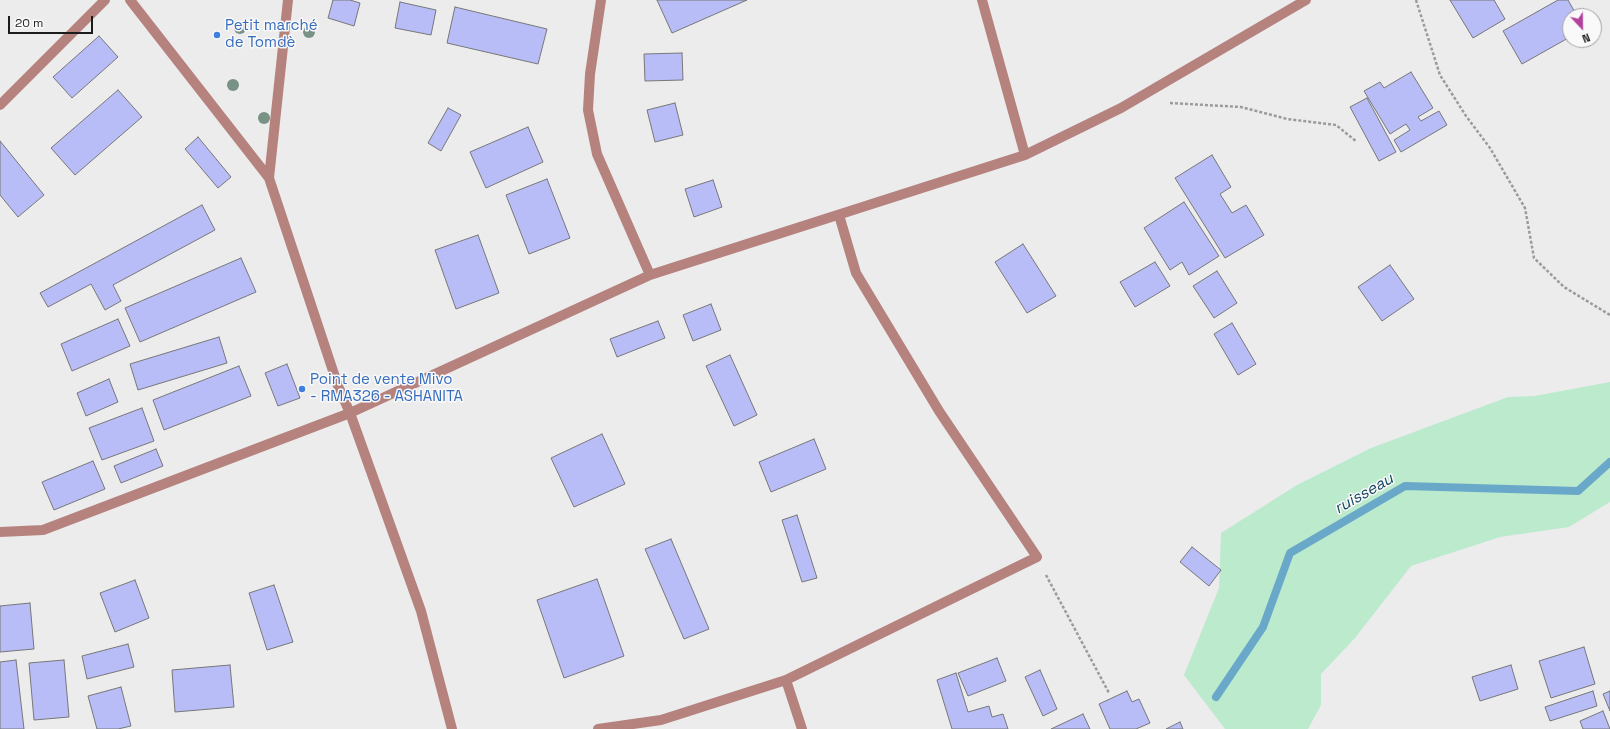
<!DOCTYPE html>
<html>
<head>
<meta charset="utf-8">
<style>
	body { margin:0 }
	#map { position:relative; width:1610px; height:729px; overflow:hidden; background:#ececed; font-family:"Space Grotesk",sans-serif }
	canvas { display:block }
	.north { position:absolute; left:1562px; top:8px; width:40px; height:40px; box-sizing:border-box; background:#f9f9fa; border:1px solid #a0a0a1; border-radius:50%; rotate:158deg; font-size:11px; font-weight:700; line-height:16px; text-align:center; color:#1b1b1c }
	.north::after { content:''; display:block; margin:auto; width:14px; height:18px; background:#b4429d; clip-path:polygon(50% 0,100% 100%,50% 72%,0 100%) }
	.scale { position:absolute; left:8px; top:16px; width:85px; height:18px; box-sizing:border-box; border:2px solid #1b1b1c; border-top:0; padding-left:5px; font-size:12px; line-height:14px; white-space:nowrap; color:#1b1b1c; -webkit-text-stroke:3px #f9f9fa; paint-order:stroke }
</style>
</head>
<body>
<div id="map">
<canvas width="1610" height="729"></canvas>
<div class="north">N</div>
<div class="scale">20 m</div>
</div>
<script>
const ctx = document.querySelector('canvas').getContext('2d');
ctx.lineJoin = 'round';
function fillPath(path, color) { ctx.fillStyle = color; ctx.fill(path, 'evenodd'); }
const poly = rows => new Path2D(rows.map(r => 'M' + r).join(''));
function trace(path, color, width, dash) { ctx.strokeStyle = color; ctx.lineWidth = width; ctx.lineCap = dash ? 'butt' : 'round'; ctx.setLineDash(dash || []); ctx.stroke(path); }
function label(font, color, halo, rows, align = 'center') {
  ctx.font = font + ' "Space Grotesk",sans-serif'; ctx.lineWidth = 3; ctx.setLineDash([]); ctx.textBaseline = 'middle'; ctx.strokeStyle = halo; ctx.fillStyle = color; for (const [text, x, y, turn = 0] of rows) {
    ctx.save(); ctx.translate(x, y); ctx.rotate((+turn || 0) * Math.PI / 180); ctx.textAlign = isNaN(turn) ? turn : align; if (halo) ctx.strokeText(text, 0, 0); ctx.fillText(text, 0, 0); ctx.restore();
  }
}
fillPath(poly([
	[1610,382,1610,502,1569,527,1500,537,1411,566,1355,638,1321,674,1321,705,1308,729,1225,729,1184,675,1219,588,1221,533,1297,485,1371,448,1508,397,1535,396]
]), '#bbeacd');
trace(poly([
	[1216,697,1263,627,1290,553,1405,486,1578,491,1610,462]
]), '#6aa8c9', 8);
const building = poly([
	[333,0,350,0,360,3,354,26,328,18,333,0],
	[657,0,747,0,672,33,657,0],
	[1450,0,1494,0,1505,19,1473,38,1450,0],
	[1558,0,1568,0,1577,16,1570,16,1570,37,1522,64,1503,31,1558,0],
	[400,2,436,10,431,35,395,28,400,2],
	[455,7,547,29,538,64,447,43,455,7],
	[99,36,118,57,72,98,53,77,99,36],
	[682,53,683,80,645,81,644,54,682,53],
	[1411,72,1433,108,1418,117,1421,121,1439,111,1447,125,1401,152,1394,140,1410,130,1406,124,1390,134,1364,91,1380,82,1384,88,1411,72],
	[118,90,142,117,75,175,51,148,118,90],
	[1367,98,1396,152,1379,161,1350,107,1367,98],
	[675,103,683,135,655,142,647,110,675,103],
	[448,108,461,115,441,151,428,143,448,108],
	[528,127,543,162,486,188,470,152,528,127],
	[198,137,231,177,218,188,185,149,198,137],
	[0,141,44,195,18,217,0,195,0,141],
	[1212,155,1231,187,1220,194,1232,213,1246,205,1264,235,1225,258,1175,178,1212,155],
	[547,179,570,238,529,254,506,195,547,179],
	[713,180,722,207,694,217,685,189,713,180],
	[1184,202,1219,256,1189,275,1182,262,1170,270,1144,228,1184,202],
	[202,205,215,230,113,285,121,301,105,310,91,284,48,307,40,293,202,205],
	[478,235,499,293,456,309,435,250,478,235],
	[1023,244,1056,296,1027,313,995,262,1023,244],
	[241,258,256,292,140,342,125,308,241,258],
	[1155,262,1170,286,1135,307,1120,282,1155,262],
	[1390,265,1414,299,1382,321,1358,287,1390,265],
	[1217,271,1237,303,1214,318,1193,286,1217,271],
	[711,304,721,330,693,341,683,315,711,304],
	[118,319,130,346,72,371,61,344,118,319],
	[658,321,665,338,617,357,610,339,658,321],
	[1232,323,1256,364,1238,375,1214,334,1232,323],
	[219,337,227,363,138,390,130,364,219,337],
	[730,355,757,415,734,426,706,366,730,355],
	[287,364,300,398,278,406,265,373,287,364],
	[239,366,251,396,164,430,153,400,239,366],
	[109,379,118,402,86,416,77,393,109,379],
	[142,408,154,441,102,460,89,428,142,408],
	[602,434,625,484,574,507,551,458,602,434],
	[814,439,826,469,771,492,759,462,814,439],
	[156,449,163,466,121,483,114,466,156,449],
	[93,461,105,489,54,510,42,482,93,461],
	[797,515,817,578,802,582,782,520,797,515],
	[671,539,709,629,684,639,645,549,671,539],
	[1192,547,1221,570,1209,586,1180,562,1192,547],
	[597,579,624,656,564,678,537,600,597,579],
	[135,580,149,618,115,632,100,593,135,580],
	[274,585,293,642,267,650,249,593,274,585],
	[30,603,34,649,0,652,0,606,30,603],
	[128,644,134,667,87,679,82,656,128,644],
	[1584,647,1595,684,1551,698,1539,661,1584,647],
	[997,658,1006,681,968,696,958,673,997,658],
	[16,660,24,729,0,729,0,662,16,660],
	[64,660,69,717,34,720,29,663,64,660],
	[230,665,234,707,175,712,172,670,230,665],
	[1511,665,1518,689,1480,701,1472,677,1511,665],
	[1040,670,1057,709,1043,716,1025,677,1040,670],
	[956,673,968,712,989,706,992,717,1003,714,1008,729,952,729,937,680,956,673],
	[121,687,131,726,118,729,97,729,88,696,121,687],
	[1127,691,1132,702,1139,699,1150,723,1136,729,1110,729,1099,704,1127,691],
	[1593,691,1597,706,1550,721,1545,707,1593,691],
	[1610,691,1610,711,1603,694,1610,691],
	[1603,711,1610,729,1583,729,1580,721,1603,711],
	[1083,714,1090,729,1051,729,1083,714],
	[1180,722,1183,729,1166,729,1180,722]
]);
fillPath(building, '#b8bdf7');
trace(building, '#777778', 1);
trace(poly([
	[1416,0,1440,75,1466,116,1490,148,1525,208,1534,258,1564,287,1610,315],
	[1170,103,1241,107,1287,119,1336,125,1357,142],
	[1046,575,1109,693]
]), '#9b9b9c', 2.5, [3, 2]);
trace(poly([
	[130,0,269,178,338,386,350,413,421,611,452,729],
	[601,0,590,74,588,110,597,154,650,275],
	[982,0,1025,155],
	[0,105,105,0],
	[269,178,288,0],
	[0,532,43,530,350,413,650,275,1025,155,1121,108,1306,0],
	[786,680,1037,557,939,411,856,273,839,215],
	[598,729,661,720,786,680,802,729]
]), '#b5827e', 10);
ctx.fillStyle = '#789286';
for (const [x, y] of [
	[240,28],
	[309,32],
	[233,85],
	[264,118]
]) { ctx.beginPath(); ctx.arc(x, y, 6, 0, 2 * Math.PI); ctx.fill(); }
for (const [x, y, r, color] of [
	[217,35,4,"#3f7fe0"],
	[302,389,4,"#3f7fe0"]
]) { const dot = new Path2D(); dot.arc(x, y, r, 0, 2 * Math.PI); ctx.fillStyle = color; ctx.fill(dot); trace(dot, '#f9f9fa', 1.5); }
label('15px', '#366cbe', '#f9f9fa', [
	["Petit marché",225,26],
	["de Tomdè",225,43],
	["Point de vente Mivo",310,380],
	["- RMA326 - ASHANITA",310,397]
], 'left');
label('italic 16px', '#14475f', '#f9f9fa', [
	["ruisseau",1364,494,-30]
]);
</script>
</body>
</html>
